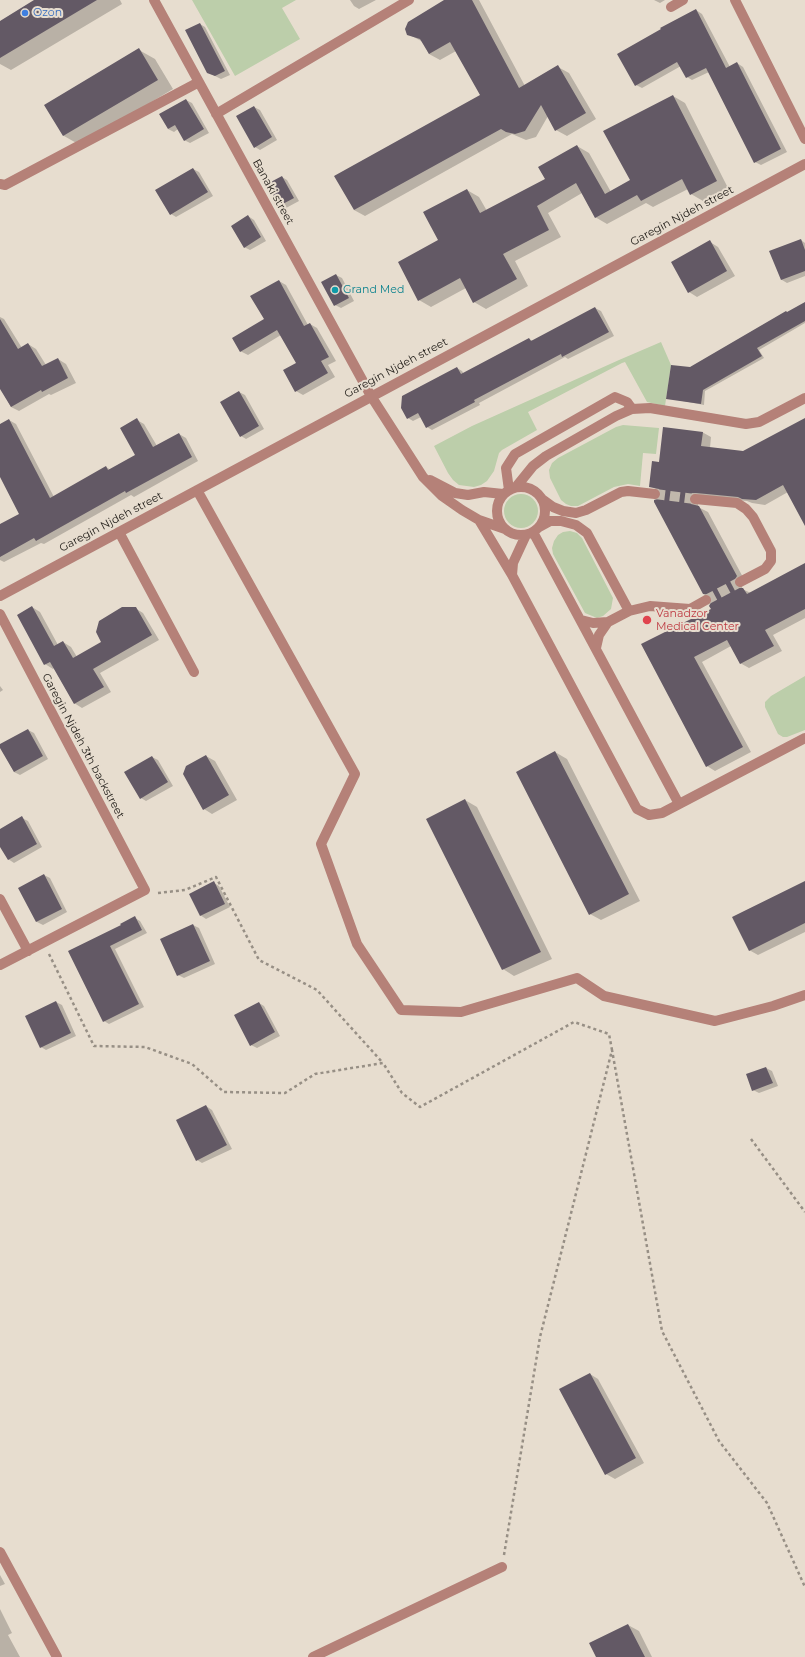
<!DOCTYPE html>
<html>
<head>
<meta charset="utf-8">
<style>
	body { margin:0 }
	canvas { display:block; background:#e7ddcf }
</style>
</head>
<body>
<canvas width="805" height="1657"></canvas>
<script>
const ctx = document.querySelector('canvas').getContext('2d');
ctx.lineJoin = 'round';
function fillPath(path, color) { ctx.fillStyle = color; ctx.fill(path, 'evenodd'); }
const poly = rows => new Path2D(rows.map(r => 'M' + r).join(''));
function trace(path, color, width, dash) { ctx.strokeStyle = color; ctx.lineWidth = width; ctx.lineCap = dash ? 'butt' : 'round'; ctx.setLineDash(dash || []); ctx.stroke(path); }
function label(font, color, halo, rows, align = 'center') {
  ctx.font = font + ' Montserrat,sans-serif'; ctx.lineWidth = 4; ctx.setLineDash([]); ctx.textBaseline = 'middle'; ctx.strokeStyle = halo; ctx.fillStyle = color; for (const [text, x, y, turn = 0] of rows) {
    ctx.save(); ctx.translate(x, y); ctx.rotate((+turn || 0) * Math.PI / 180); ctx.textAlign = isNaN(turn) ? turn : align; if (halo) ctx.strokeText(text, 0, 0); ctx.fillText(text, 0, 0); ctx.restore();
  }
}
fillPath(poly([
	[192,0,296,0,282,8,300,39,235,76],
	[661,342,671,365,665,406,647,402,625,362,622,363,528,412,537,430,502,450,499,453,494,471,487,481,481,485,474,487,459,485,453,480,448,473,434,446,472,426,619,360],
	[623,425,659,428,656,454,643,453,640,486,628,484,614,487,578,506,571,506,566,504,561,500,550,478,549,470,552,463,558,458,616,427],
	'504 511a17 17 0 1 1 34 0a17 17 0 1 1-34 0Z',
	[570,531,577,533,582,538,613,598,611,609,603,616,597,618,585,613,553,554,552,548,554,541,558,535,563,532],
	[805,676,805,730,787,737,783,737,778,734,765,707,765,702,771,696]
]), '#bcceaa');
fillPath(poly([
	[36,0,120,0,122,4,11,70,0,64,0,22],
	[350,0,376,0,359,9,354,6],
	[446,0,479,0,525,86,558,67,569,73,596,119,567,136,556,130,548,116,536,137,526,140,512,134,365,216,354,210,482,95,456,51,440,60,429,54,423,42,408,34],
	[654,0,665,0,660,3],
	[696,10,702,14,730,67,737,63,743,67,787,152,761,165,755,162,709,72,692,80,687,77,681,66,642,88,636,85],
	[200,24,205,27,230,75,221,79,207,72],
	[139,50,155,59,173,89,80,145,64,136,46,106],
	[673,96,685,103,728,188,703,201,691,194,688,189,653,207,646,203,607,224,595,217,582,193,548,213,561,237,515,261,528,286,486,309,474,302,466,288,431,307,419,300,439,241,467,190,479,197,487,211,546,179,577,146,589,153,611,192,631,181],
	[186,100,192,103,209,133,190,143,184,140,178,129,174,132,168,129],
	[254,107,260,110,277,140,260,150,255,147],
	[193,169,199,172,213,196,176,217,171,214],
	[282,177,287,180,299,201,286,208,280,205],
	[248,216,254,220,266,241,250,250,244,247],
	[801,240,805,243,805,276,787,283,782,280,771,252],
	[710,242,718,247,735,276,697,297,689,292],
	[336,275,342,278,354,301,341,308,335,305],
	[279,281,286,285,308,325,310,324,317,328,336,361,328,365,335,377,303,395,296,391,297,363,281,335,248,355,240,351,265,320],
	[805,303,805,323,759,350,764,358,705,391,704,405,667,398,690,368],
	[595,308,601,311,614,336,568,359,565,357,479,403,480,405,432,430,427,427,421,417,413,421,408,418,457,368,462,371,464,374,529,339,533,341],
	[0,317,4,319,22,348,28,344,36,349,46,365,58,359,66,364,76,383,51,395,49,394,19,411,11,407,0,387],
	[239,392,245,395,264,429,246,439,241,436],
	[805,419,805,524,788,492,765,505,752,503,747,501,705,497,698,500,698,507,708,512,745,581,742,586,742,589,751,593,805,564,805,618,773,635,782,651,749,668,740,663,731,646,702,662,751,752,715,771,707,766,642,645,712,610,713,599,704,594,661,498,662,492,650,486,660,463,702,432,711,437,710,448,744,452],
	[9,420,16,424,54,497,106,467,111,470,137,456,137,420,144,424,157,446,179,434,186,438,198,461,134,497,131,495,44,544,41,543,4,562,0,560,0,525,21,514,0,474,0,425],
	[32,607,40,612,58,645,63,642,71,647,77,657,103,642,135,608,143,613,159,640,100,673,111,692,82,708,74,703,54,668,53,669,45,664],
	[0,686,3,690,0,692],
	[28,730,34,733,48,759,20,775,14,772,0,746],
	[555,752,567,759,640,901,601,920,590,914],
	[206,756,215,761,237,800,212,814,204,809],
	[152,757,158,760,173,786,146,801,141,798],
	[465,800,477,807,552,959,514,976,503,969],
	[22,818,28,821,42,847,14,863,8,859,0,845,0,830],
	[44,875,50,878,67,912,43,925,37,922,20,888],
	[805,882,805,932,758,955,749,950],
	[214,883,219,886,230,907,206,919,200,915],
	[135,918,140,921,147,933,115,949,144,1007,109,1024,104,1021,69,952,122,926],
	[193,925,199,928,215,964,184,978,178,975],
	[56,1002,62,1005,76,1036,46,1050,41,1047],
	[259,1003,264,1006,280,1036,257,1048,251,1045],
	[766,1068,772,1071,778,1086,759,1093,753,1090],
	[206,1106,212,1110,232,1149,202,1163,197,1160],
	[590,1374,598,1379,644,1463,615,1479,606,1474],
	[0,1575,5,1584,0,1586],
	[0,1609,12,1633,8,1635,20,1657,0,1657],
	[628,1625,639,1631,652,1657,597,1657]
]), '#0003');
fillPath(poly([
	[34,0,97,0,0,58,0,21],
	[444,0,472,0,519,88,558,65,586,113,555,131,541,105,525,131,515,134,506,132,501,129,354,210,334,176,480,95,450,42,429,54,420,39,407,35,405,29,408,22],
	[696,9,726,68,737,62,781,149,754,163,706,68,686,78,677,62,635,86,617,54,661,29,660,28],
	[200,23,225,71,215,76,207,73,185,30],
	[139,48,158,80,63,136,44,105],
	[673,95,717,181,690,195,682,179,641,201,637,195,595,218,576,183,537,206,549,230,503,254,517,279,473,303,460,278,418,301,398,262,438,240,423,212,467,189,480,213,545,179,538,167,577,145,605,194,630,180,603,131],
	[186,99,204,129,184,141,175,125,168,129,159,114],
	[254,106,272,137,254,148,236,116],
	[193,168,208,192,170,215,155,190],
	[282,176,294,198,279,206,267,184],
	[248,215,261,237,244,248,231,226],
	[801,239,805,250,805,271,781,280,769,251],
	[710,240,727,271,688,293,671,262],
	[336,274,349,298,334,306,321,282],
	[279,280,304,326,310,323,329,357,321,361,328,373,295,392,283,370,296,363,277,330,240,352,232,338,264,319,250,296],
	[805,302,805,321,757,348,762,356,703,390,701,404,666,399,671,365,690,367,786,311,787,312],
	[595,307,609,332,562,357,561,354,474,400,475,402,426,428,418,413,407,419,401,408,402,396,457,367,461,374,529,338,531,341],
	[0,319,18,349,28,343,42,366,58,358,68,378,42,392,41,390,11,407,0,389],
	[239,391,259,426,240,437,220,402],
	[137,418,153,447,179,433,192,457,126,493,125,491,36,541,34,538,0,557,0,524,19,514,0,477,0,424,9,419,50,498,106,466,108,470,135,455,120,428],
	[805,418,805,526,783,485,756,500,742,499,738,497,696,493,692,493,689,498,691,504,699,506,737,576,734,581,734,585,739,588,743,588,747,594,805,563,805,609,765,630,774,646,740,664,727,640,694,657,743,747,706,767,641,644,711,609,709,606,712,600,710,595,703,594,654,502,654,500,660,498,661,494,659,489,649,487,652,461,659,462,663,427,703,432,701,446,743,451],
	[32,606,54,646,63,641,73,658,101,642,96,632,99,621,122,607,136,607,152,635,93,669,104,687,74,704,50,662,44,665,17,615],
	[28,729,43,756,14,772,0,748,0,744],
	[555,751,629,894,589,915,516,772],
	[206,755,229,795,203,810,183,774,186,766],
	[152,756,168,782,140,799,124,772],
	[465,799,541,952,502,970,426,819],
	[22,816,37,844,8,860,0,847,0,829],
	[44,874,62,909,36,922,18,888],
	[214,881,225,904,200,916,189,894],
	[805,881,805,923,749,951,732,917],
	[135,916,142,930,110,946,139,1004,103,1022,68,951,121,925,120,924],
	[193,924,210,961,177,976,160,939],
	[56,1001,71,1033,40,1048,25,1016],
	[259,1002,275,1032,250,1046,234,1015],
	[766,1067,773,1083,752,1091,746,1074],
	[206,1105,227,1145,196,1161,176,1120],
	[590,1373,636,1458,605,1475,559,1389],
	[628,1624,645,1657,596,1657,589,1643]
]), '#635965');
trace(poly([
	[655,494,695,499],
	[706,600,740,582]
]), '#c1b8ac', 10, [10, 5]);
trace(poly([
	[158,893,185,890,216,877,259,960,317,990,383,1063],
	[49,954,94,1046,145,1047,192,1064,224,1092,285,1093,315,1074,383,1063,402,1093,420,1107,574,1022,609,1034,612,1050],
	[751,1139,805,1212],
	[504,1555,540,1337,612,1050,662,1331,719,1441,767,1503,805,1587]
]), '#978f85', 2.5, [3, 3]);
trace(poly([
	[154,0,371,396,423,477,442,496,462,510,479,520,505,529],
	[735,0,805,139],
	[671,7,683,0],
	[216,114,409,0],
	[0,184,5,185,199,82],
	[430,480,455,493,468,495,484,492,503,494],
	'497 511a24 24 0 1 1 48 0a24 24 0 1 1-48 0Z',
	[516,487,533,466,546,456,616,416,632,409,650,408,746,424,759,422,805,398],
	[197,490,355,774,321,844,357,944,401,1010,461,1012,577,978,604,996,715,1021,773,1006,805,995],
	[509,490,506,468,515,454,615,397,627,402,632,409],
	[542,499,553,507,563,511,576,513,586,510,621,492,628,491,655,494],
	[695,499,737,503,746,509,753,517,771,551,771,561,765,569,740,582],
	[479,520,512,575],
	[539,527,550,521,561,521,576,525,587,533,629,611],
	[119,532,194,672],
	[533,532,679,804],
	[526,535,513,563,512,575,637,809,649,815,662,813,805,738],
	[0,596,805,164],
	[0,614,145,890,0,965],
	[581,620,593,623,608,622,629,611,650,606,690,609,706,600],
	[596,648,599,635,608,622],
	[0,899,28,951],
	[0,1552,57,1657],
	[313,1657,502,1567]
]), '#b58178', 10);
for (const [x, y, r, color] of [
	[25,13,4,"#3f7fe0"],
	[335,290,4,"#0f9aa8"],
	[647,620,5,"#e0444e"]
]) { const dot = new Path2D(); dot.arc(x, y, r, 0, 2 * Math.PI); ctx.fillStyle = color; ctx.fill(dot); trace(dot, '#e7ddcf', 1.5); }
label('11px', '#366cbe', '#e7ddcf', [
	["Ozon",33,13]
], 'left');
label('11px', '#27231e', '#e7ddcf', [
	["Banaki street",273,192,61],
	["Garegin Njdeh street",682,216,-28],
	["Garegin Njdeh street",396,368,-28],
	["Garegin Njdeh street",111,522,-28],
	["Garegin Njdeh 3th backstreet",83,746,62]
]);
label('11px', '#0d838f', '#e7ddcf', [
	["Grand Med",343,290]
], 'left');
label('11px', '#be3a42', '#e7ddcf', [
	["Vanadzor",656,614],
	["Medical Center",656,627]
], 'left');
</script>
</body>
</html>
